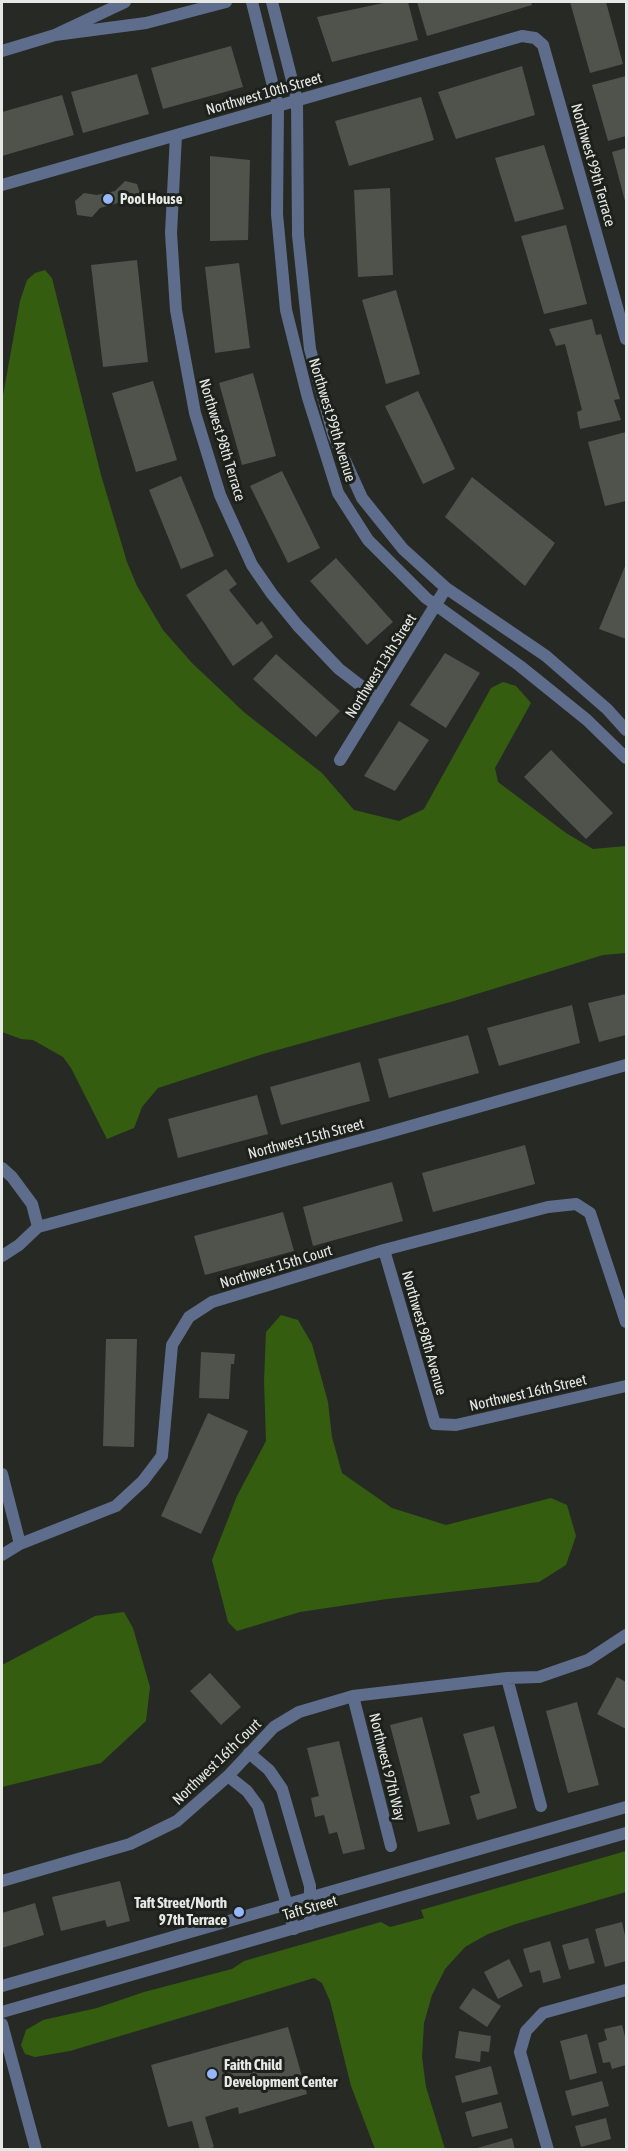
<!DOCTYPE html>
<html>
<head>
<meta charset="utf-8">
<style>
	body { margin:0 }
	#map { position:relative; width:628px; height:2151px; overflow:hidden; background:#272a24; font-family:"Asap Condensed",sans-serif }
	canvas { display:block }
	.frame { position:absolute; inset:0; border:3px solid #e5e8e4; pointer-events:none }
</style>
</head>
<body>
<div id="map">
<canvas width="628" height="2151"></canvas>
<div class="frame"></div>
</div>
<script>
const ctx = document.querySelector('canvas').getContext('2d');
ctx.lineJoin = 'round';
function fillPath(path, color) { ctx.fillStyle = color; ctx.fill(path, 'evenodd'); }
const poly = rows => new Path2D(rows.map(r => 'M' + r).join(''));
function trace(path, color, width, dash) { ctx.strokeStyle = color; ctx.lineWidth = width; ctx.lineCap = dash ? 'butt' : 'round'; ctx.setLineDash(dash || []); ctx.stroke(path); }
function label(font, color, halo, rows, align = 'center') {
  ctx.font = font + ' "Asap Condensed",sans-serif'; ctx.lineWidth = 6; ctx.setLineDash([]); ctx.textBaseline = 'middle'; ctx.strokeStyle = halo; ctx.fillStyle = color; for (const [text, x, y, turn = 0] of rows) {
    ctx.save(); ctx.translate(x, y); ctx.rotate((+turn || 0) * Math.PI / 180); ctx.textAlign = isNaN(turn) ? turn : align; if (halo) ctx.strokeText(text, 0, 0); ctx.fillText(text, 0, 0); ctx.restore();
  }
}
fillPath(poly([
	[45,270,52,278,101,475,127,562,137,586,163,630,192,663,245,713,322,773,354,810,399,821,424,809,491,688,503,682,516,686,531,703,495,768,498,782,566,833,593,849,626,846,626,953,603,955,454,1001,263,1054,158,1088,142,1107,134,1128,107,1139,71,1068,63,1057,33,1040,21,1039,2,1032,2,401,20,301,27,280,35,273],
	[281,1315,298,1320,312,1344,328,1402,332,1437,342,1473,392,1508,446,1525,551,1498,567,1505,576,1536,566,1565,539,1582,387,1599,300,1612,237,1631,228,1622,212,1560,237,1496,266,1441,264,1381,266,1332],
	[124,1612,133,1628,150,1687,146,1721,101,1763,2,1787,2,1665,95,1616],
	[626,1851,626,1892,516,1924,488,1934,465,1947,445,1969,432,1995,424,2023,422,2057,426,2087,445,2149,375,2149,351,2086,330,2001,322,1983,314,1978,70,2051,35,2057,25,2054,21,2045,26,2030,43,2020,97,2008,144,1992,232,1969,244,1961,381,1922,390,1927,424,1918,421,1910]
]), '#345d10');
fillPath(poly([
	[388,2,408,2,418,40,332,62,317,17],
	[417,2,531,2,532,5,427,36],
	[570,2,606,2,623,64,590,73],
	[231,46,243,87,163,109,151,68],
	[522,66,535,115,456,139,438,92],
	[137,74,149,114,83,133,71,92],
	[626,76,626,136,608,141,592,85],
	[62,95,74,135,2,156,2,112],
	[421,97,434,140,349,166,335,121],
	[544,145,564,209,515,222,495,158],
	[626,148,626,205,612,152],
	[210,156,250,160,248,240,210,241],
	[125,181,137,184,141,196,132,205,118,203,100,208,92,217,77,215,75,201,84,193,97,195,115,191],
	[390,188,393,275,358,277,354,190],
	[566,225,587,304,544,314,521,236],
	[137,260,148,362,103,367,91,265],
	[239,263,250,348,215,353,205,267],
	[396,290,420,374,386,384,362,300],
	[592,319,596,335,601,334,620,399,614,400,621,420,580,429,577,412,582,410,565,344,556,346,549,329],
	[253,373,276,456,242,465,219,383],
	[153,381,177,460,136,472,112,393],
	[418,391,455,469,423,484,385,406],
	[626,432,626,501,605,506,588,442],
	[282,471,320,548,288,563,250,486],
	[181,476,214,556,181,569,149,490],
	[472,477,555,543,525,586,445,517],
	[336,558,393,622,367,645,310,581],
	[626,564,626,639,599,629],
	[226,569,237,584,229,590,257,625,262,621,273,637,233,666,186,595],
	[445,653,480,673,446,728,410,705],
	[276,654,340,711,316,737,253,679],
	[399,721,429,740,395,791,364,776],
	[551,750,613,813,586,839,524,777],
	[626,994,626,1035,599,1042,588,1003],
	[572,1005,580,1043,499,1066,487,1028],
	[468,1035,479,1073,389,1098,378,1059],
	[360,1062,370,1101,281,1125,270,1087],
	[257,1095,268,1134,178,1158,168,1119],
	[525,1145,535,1184,433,1212,422,1173],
	[392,1182,403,1221,313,1246,303,1207],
	[283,1212,294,1251,205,1275,194,1236],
	[106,1339,137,1339,134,1447,103,1446],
	[201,1352,235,1354,234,1364,231,1364,229,1399,199,1398],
	[208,1413,248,1431,201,1534,161,1516],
	[210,1673,241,1707,221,1725,190,1691],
	[617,1677,626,1682,626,1729,597,1714],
	[577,1702,599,1785,568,1793,546,1711],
	[422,1717,450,1824,418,1832,390,1725],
	[494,1726,517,1808,477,1820,470,1796,480,1793,463,1734],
	[339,1741,365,1849,343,1854,337,1832,329,1834,324,1815,315,1817,311,1798,319,1796,307,1748],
	[120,1881,130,1921,107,1927,105,1920,61,1931,52,1897],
	[35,1903,44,1935,2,1948,2,1913],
	[622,1922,626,1940,626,1961,605,1967,595,1929],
	[588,1938,595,1963,569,1970,562,1945],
	[550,1941,561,1978,543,1983,540,1970,530,1973,523,1949],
	[509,1959,523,1986,498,1999,484,1972],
	[473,1988,501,2006,487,2027,459,2008],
	[622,2025,626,2040,626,2065,612,2069,610,2062,603,2063,598,2043,607,2040,604,2029],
	[288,2027,307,2094,239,2114,238,2107,205,2117,214,2147,205,2150,200,2150,192,2121,168,2127,151,2065],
	[459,2031,491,2036,489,2052,481,2051,480,2062,455,2058],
	[587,2034,597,2073,570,2080,560,2041],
	[491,2066,498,2094,462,2103,455,2076],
	[602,2081,609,2106,572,2116,565,2091],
	[501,2102,508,2128,472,2137,465,2112],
	[606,2118,611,2139,581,2147,575,2126],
	[512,2138,515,2150,474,2150,474,2149]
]), '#4f534c');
trace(poly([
	[252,2,278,106,277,214,286,310,308,398,338,493,368,540,426,598,520,666,587,720,626,758],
	[272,2,297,100,298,235,310,349,333,434,362,498,403,549,446,588,546,656,607,709,626,730],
	[176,135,171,233,176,310,195,413,220,495,252,565,272,594,298,626,339,669,378,699],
	[2,185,522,36,535,38,543,45,626,339],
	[340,760,446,588],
	[2,1168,12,1177,32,1204,38,1227],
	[384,1250,435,1424,456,1425,626,1386],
	[2,1256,19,1245,38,1227,379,1135,626,1065],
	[2,1474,20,1544],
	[2,1555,20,1544,116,1506,143,1481,162,1456,172,1345,189,1317,212,1302,384,1250,548,1207,576,1204,590,1213,626,1322],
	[507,1678,541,1806],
	[353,1696,391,1846],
	[249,1753,269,1770,282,1789,310,1886,310,1924],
	[228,1776,247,1791,258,1806,294,1929],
	[2,1881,130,1844,177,1821,228,1776,274,1727,299,1712,353,1696,507,1678,539,1677,588,1660,626,1635],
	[2,2024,36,2150],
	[548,2150,520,2052,526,2031,543,2013,626,1990]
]), '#5f6d8c', 12);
trace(poly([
	[55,35,146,23,226,2],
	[2,51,55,35,125,2],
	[2,1986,626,1807],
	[2,2012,626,1833]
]), '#5f6d8c', 12);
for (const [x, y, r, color] of [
	[108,199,6,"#96b6fd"],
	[239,1912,6,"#96b6fd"],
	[212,2074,6,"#96b6fd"]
]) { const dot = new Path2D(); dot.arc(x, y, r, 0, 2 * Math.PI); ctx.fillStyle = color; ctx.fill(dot); trace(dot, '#1d211b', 2); }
label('15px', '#e5e8e4', '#1d211b', [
	["Northwest 10th Street",264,94,-16],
	["Northwest 99th Terrace",593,165,74],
	["Northwest 99th Avenue",332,420,73],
	["Northwest 98th Terrace",222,440,73],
	["Northwest 13th Street",381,666,-58],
	["Northwest 15th Street",306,1139,-15],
	["Northwest 15th Court",276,1267,-17],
	["Northwest 98th Avenue",424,1333,74],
	["Northwest 16th Street",528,1393,-13],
	["Northwest 16th Court",217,1762,-44],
	["Northwest 97th Way",387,1767,76],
	["Taft Street",310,1908,-16]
]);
label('bold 15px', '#e5e8e4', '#1d211b', [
	["Pool House",120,199],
	["Taft Street/North",227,1903,"right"],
	["97th Terrace",227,1920,"right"],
	["Faith Child",224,2065],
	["Development Center",224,2082]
], 'left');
</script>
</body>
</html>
